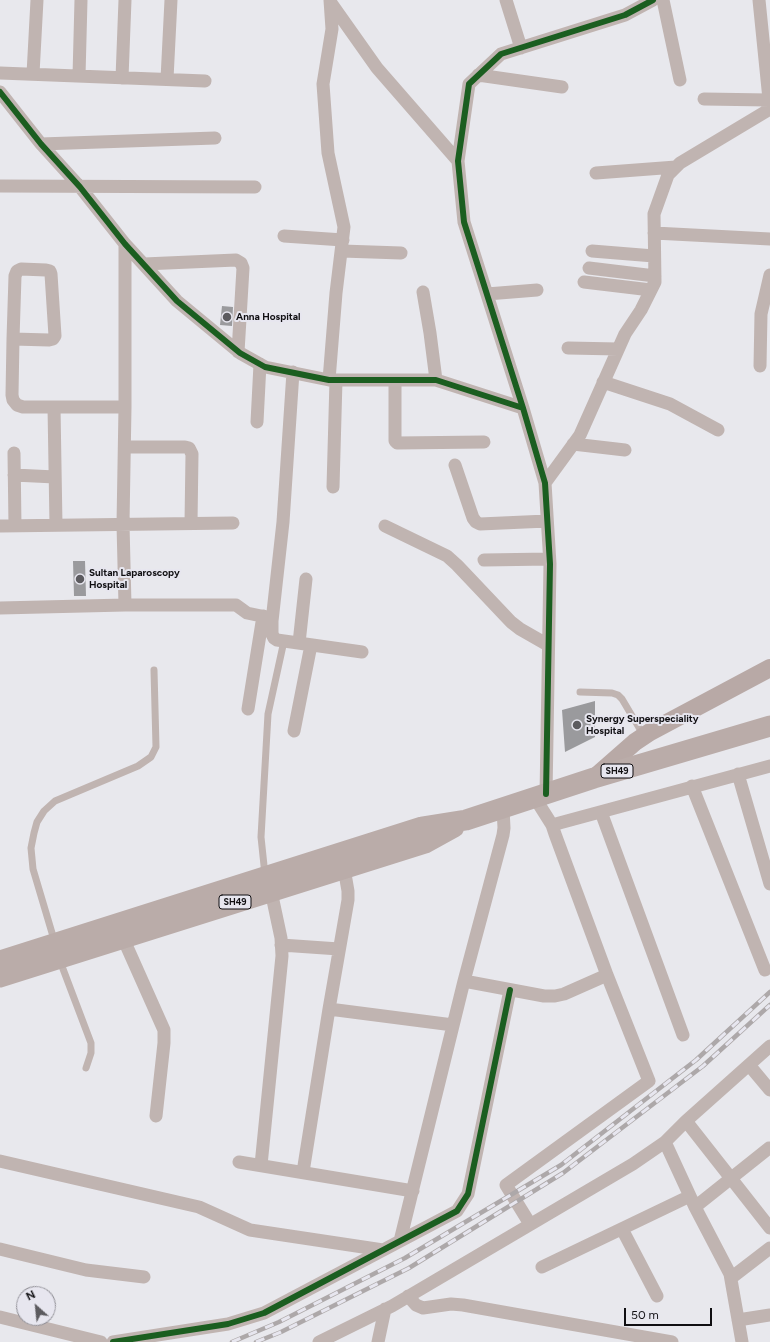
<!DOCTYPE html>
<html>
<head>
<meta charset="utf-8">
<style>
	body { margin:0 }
	#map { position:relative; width:770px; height:1342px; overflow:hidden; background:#e8e8ed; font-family:Figtree,sans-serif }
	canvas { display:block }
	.north { position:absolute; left:16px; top:1286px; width:40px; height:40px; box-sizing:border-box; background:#e7e6ef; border:1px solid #919097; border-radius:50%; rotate:333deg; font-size:11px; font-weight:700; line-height:16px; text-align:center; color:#100f12 }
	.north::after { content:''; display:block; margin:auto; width:14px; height:18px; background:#5c5b5f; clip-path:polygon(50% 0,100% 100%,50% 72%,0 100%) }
	.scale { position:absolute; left:624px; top:1308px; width:88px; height:18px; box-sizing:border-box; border:2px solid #100f12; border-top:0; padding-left:5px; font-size:12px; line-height:14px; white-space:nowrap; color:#100f12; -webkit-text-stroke:3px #e7e6ef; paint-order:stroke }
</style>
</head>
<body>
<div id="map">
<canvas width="770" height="1342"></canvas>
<div class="north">N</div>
<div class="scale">50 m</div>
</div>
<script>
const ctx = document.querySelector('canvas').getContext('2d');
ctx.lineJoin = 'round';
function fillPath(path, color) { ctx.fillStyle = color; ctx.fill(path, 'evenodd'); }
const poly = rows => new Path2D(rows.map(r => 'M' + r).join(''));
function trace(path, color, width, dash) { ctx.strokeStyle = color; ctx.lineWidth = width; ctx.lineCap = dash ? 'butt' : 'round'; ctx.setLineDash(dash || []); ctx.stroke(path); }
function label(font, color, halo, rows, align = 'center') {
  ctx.font = font + ' Figtree,sans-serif'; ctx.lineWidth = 4; ctx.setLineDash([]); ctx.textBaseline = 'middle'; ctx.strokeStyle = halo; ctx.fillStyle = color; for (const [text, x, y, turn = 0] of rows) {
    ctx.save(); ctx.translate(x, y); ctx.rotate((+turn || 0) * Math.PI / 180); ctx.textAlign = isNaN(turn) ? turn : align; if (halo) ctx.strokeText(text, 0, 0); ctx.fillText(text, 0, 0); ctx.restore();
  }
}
fillPath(poly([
	[222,306,233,307,232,326,220,325],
	[73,561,85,561,86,596,74,596],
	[595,701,595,737,565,752,562,710]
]), '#9a9a9d');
trace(poly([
	[580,692,612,693,618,695,622,699,644,736],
	[265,875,261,837,268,714,284,641],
	[55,943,33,869,31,848,34,833,37,822,44,811,55,801,138,766,151,757,156,747,154,670],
	[60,961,91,1043,91,1053,86,1068]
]), '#c0b4b1', 7);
trace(poly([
	[506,0,521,48],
	[663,0,680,80],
	[331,3,377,68,458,161],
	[0,73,205,81],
	[33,74,37,0],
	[478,75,562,87],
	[79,76,81,0],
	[122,78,125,0],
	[167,79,171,0],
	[0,92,41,144,80,187,125,244,177,301,240,353,265,367,329,380,436,380,523,408],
	[704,99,769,100],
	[41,144,215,138],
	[596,173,676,167],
	[0,186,255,187],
	[654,233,770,239],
	[284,236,343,240],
	[125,244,125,407,123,524,125,605],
	[342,251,401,253],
	[592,251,654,256],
	[144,264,236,260,241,263,243,268,238,352],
	[589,268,655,276],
	[584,282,651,290],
	[423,292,430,333,436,380],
	[487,294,537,290],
	[13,339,49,340,53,339,55,336,51,274,50,271,46,270,21,269,17,271,15,276,13,339,12,395,13,400,17,405,23,407,125,407],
	[568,348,618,349],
	[760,366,761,314,770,275],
	[329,380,336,293,344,227,328,153,323,84,332,29,330,0],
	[395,380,395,441,397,443,484,442],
	[603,382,670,404,718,430],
	[54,407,56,525],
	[257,422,260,364],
	[573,444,625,450],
	[125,447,185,447,189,448,192,454,191,523],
	[14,453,15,526],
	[455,465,473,518,476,522,480,524,547,521],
	[14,475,55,477],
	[545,483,580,435,625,334,641,310,655,282,654,214,668,175,680,163,770,109,759,0],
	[333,487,336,380],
	[0,526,233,523],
	[385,526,447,556,457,565,511,622,520,629,548,645],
	[484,560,549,559],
	[0,608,125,605,236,605,247,613,266,617,272,621,272,634,274,638,277,640,362,652],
	[272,621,283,522,293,372],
	[299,643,306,579],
	[248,709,263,616],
	[294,731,311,645],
	[738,774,770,884],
	[692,786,765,970],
	[546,794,550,564,545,483,523,408,464,222,458,161,469,84,501,54,625,15,653,0],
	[601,812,683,1035],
	[552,825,770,766],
	[123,938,164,1030,164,1043,156,1116],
	[281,945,339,949],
	[464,981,544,996,555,996,564,994,607,975],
	[329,1009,453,1025],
	[749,1065,770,1090],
	[686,1121,770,1228],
	[665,1142,695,1207,730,1274,742,1342],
	[0,1161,199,1207,250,1230,383,1250],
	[239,1162,413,1191],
	[261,1165,282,956,281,938,271,891],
	[303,1172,329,1009,348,900,348,891,344,868],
	[695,1207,769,1148],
	[530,1224,506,1185,649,1081,607,975,555,834,552,825,535,798],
	[622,1229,657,1296],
	[400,1241,464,981,503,835,504,828,503,808],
	[0,1249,86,1270,144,1277],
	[542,1267,690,1196],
	[731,1278,770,1248],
	[408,1296,416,1305,423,1308,451,1304,463,1305,672,1342],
	[0,1317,101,1342],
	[738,1320,770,1315],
	[113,1342,228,1324,264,1313,457,1211,468,1194,510,990],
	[319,1342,392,1306,633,1164,665,1142,686,1121,770,1046],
	[378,1342,385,1309]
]), '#c0b4b1', 13);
trace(poly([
	[594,778,635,742,650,732,770,668]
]), '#b8a9a6', 18);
trace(poly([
	[0,961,422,827,466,820,594,778,770,726],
	[0,977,425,843,454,827]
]), '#baaca9', 21);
const rail = poly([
	[232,1342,279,1322,405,1258,561,1165,696,1060,770,992],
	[256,1342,281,1332,409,1268,563,1173,703,1066,770,1005]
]);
trace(rail, '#ada8a9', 4.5);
trace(rail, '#e7e6ef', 3, [9]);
trace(poly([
	[0,92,41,144,80,187,125,244,177,301,240,353,265,367,329,380,436,380,523,408],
	[546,794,550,564,545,483,523,408,464,222,458,161,469,84,501,54,625,15,653,0],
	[113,1342,228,1324,264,1313,457,1211,468,1194,510,990]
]), '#1b5e20', 6);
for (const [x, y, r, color] of [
	[227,317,5,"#5c5b5f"],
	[80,579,5,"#5c5b5f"],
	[577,725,5,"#5c5b5f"]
]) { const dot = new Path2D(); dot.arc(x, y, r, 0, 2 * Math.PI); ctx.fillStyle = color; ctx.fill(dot); trace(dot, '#e7e6ef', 1.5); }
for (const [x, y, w] of [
	[617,771,32],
	[235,902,32]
]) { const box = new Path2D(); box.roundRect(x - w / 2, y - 7, w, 14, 3); ctx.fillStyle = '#e7e6ef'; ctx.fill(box); trace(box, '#100f12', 1); }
label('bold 9px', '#100f12', null, [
	["SH49",617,771],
	["SH49",235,902]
]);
label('bold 10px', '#100f12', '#e7e6ef', [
	["Anna Hospital",236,317],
	["Sultan Laparoscopy",89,573],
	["Hospital",89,585],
	["Synergy Superspeciality",586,719],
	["Hospital",586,731]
], 'left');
</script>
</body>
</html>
